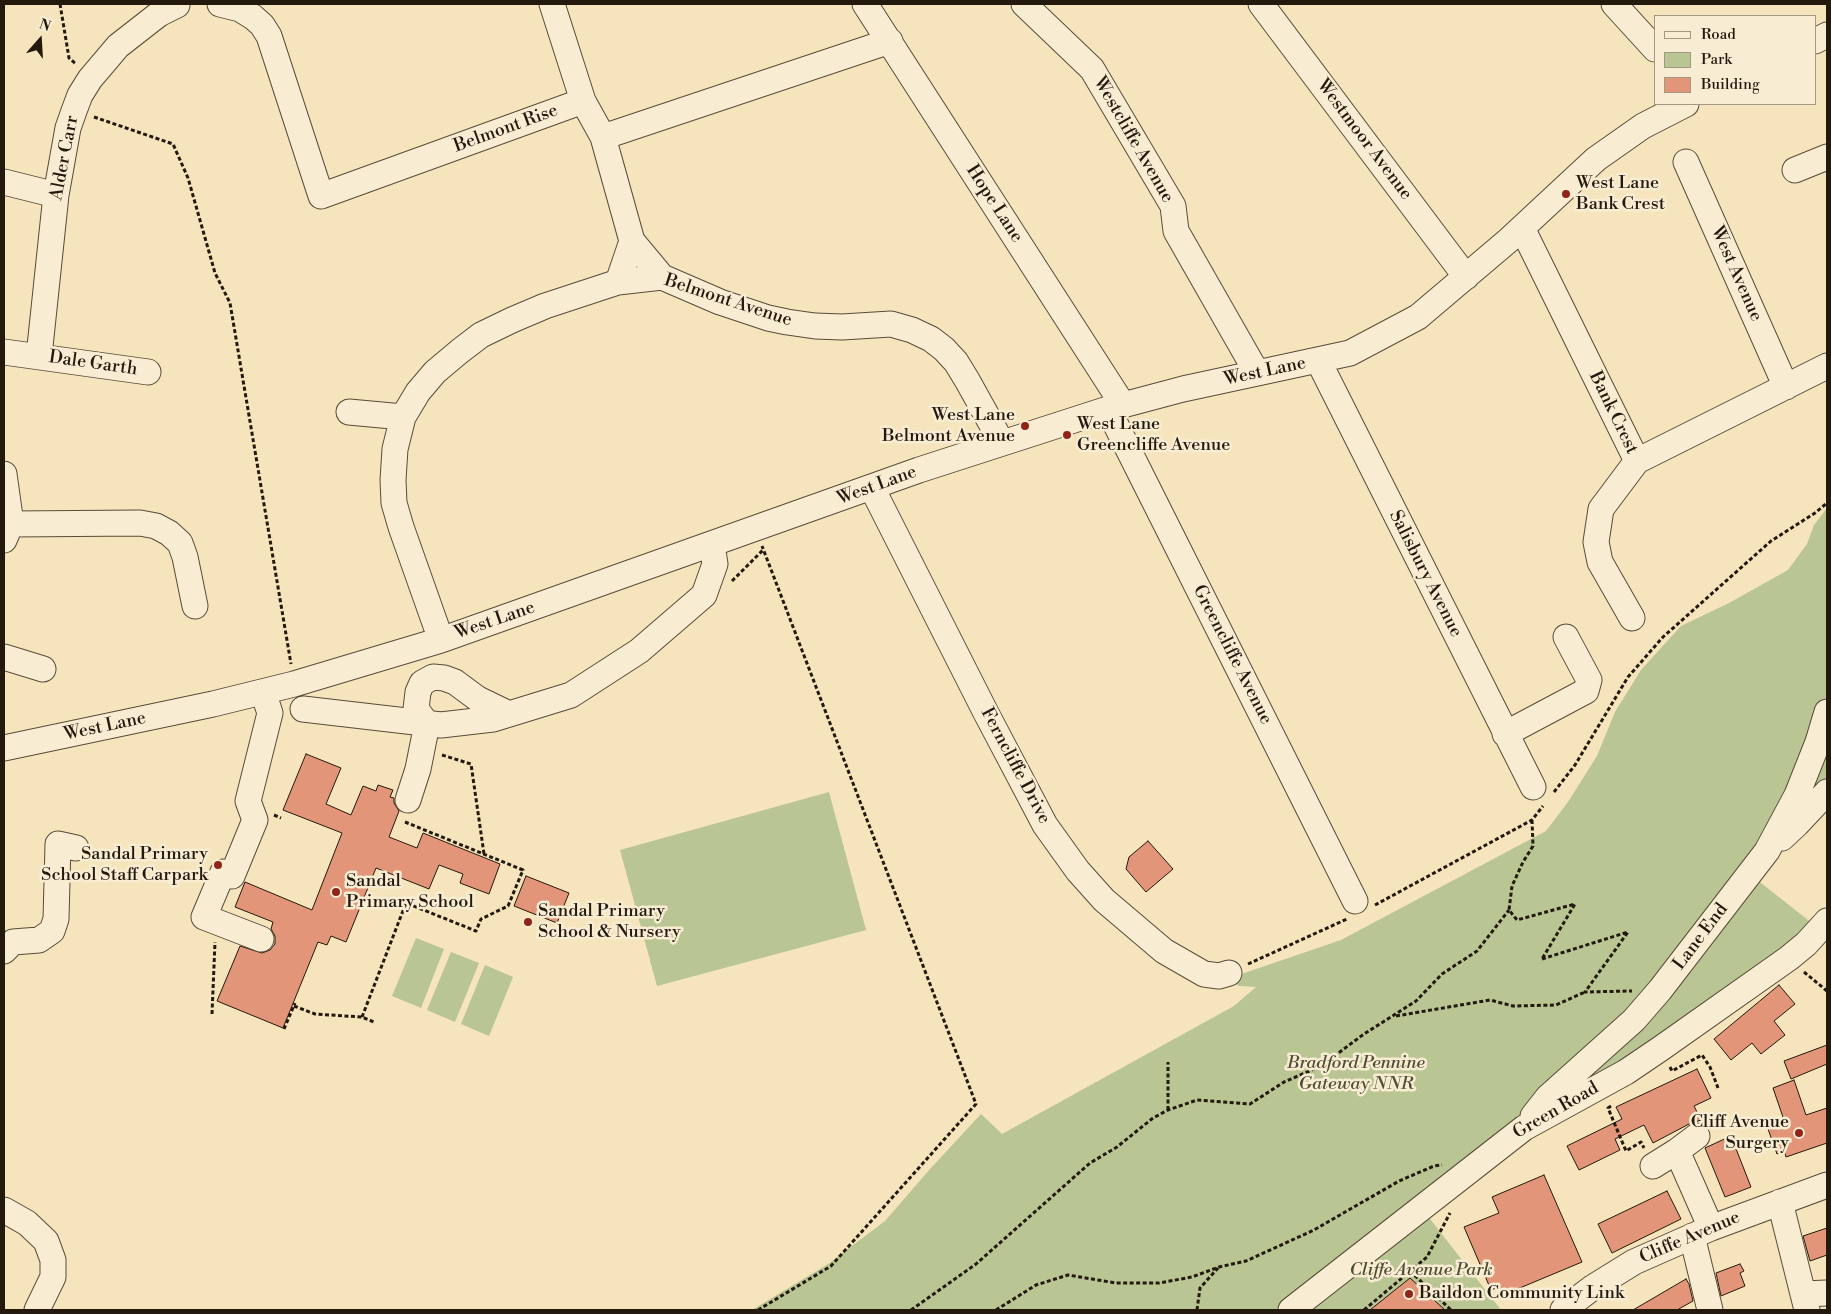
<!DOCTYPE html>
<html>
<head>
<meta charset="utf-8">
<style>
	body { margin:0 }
	#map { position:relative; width:1831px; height:1314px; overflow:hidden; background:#f5e4bc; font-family:"Libre Bodoni",serif }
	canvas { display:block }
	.frame { position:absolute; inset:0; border:5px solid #23190d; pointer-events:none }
	.legend { position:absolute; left:1654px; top:15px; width:162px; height:90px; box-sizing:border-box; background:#f8edd3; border:1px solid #a39884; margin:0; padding:6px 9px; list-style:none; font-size:15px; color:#23190d }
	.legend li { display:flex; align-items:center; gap:10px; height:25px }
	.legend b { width:25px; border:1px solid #a39884 }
	.north { position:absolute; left:15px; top:15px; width:50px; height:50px; -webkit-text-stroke:4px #f8edd3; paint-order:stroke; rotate:19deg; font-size:14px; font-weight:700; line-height:20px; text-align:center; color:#23190d }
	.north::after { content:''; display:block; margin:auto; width:18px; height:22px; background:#23190d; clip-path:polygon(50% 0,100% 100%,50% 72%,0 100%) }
</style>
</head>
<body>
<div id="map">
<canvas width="1831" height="1314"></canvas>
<div class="frame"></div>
<ul class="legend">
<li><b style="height:6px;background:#f8edd3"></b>Road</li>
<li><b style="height:14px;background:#b9c593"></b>Park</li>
<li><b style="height:14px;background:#e29578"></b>Building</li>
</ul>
<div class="north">N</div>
</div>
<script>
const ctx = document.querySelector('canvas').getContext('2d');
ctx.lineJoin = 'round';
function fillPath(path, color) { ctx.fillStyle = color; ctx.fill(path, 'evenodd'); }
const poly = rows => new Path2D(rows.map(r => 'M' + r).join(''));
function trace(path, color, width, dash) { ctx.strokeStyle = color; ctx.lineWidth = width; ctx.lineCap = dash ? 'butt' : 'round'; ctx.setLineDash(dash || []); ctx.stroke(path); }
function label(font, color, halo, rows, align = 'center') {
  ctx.font = font + ' "Libre Bodoni",serif'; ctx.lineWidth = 5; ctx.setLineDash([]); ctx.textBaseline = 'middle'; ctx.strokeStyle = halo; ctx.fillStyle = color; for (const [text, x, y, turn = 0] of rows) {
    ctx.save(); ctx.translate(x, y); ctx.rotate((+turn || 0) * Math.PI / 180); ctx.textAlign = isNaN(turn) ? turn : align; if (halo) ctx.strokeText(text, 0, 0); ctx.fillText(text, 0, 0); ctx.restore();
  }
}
fillPath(poly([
	[1827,508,1827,792,1751,875,1813,924,1676,1029,1312,1281,1276,1310,752,1310,828,1264,885,1221,930,1169,981,1114,1002,1134,1234,1006,1256,987,1239,986,1227,979,1341,940,1546,831,1568,802,1597,756,1615,712,1641,670,1681,626,1729,603,1788,570,1807,544,1814,525],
	[829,792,866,930,657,986,620,850],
	[416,938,444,949,421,1008,392,996],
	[451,952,479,963,455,1022,427,1010],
	[485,965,513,977,489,1036,461,1024],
	[1427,1215,1501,1310,1309,1310]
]), '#b9c593');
const building = poly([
	[306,754,341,768,326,804,351,815,363,786,376,791,378,785,393,790,390,797,394,798,394,803,399,811,389,837,417,848,423,833,500,864,489,894,460,883,463,874,439,865,429,889,376,868,346,942,331,936,327,945,318,942,283,1028,217,1001,240,946,262,953,270,950,275,944,275,936,271,929,273,922,235,907,245,882,312,910,342,833,283,810,306,754],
	[1148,841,1173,869,1146,892,1126,869,1129,857,1148,841],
	[526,876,569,893,557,923,514,906,526,876],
	[1779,985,1795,1004,1774,1021,1785,1035,1761,1054,1752,1043,1731,1060,1714,1039,1779,985],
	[1827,1045,1827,1064,1791,1079,1784,1061,1827,1045],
	[1697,1069,1711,1098,1694,1106,1701,1120,1689,1124,1653,1143,1644,1125,1615,1139,1620,1150,1579,1170,1567,1146,1622,1119,1616,1107,1697,1069],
	[1794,1080,1806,1115,1827,1108,1827,1143,1786,1157,1784,1151,1777,1154,1768,1129,1785,1123,1773,1088,1794,1080],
	[1731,1136,1751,1187,1725,1197,1705,1148,1731,1136],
	[1544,1175,1582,1262,1503,1295,1499,1287,1491,1290,1464,1227,1499,1213,1492,1197,1544,1175],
	[1667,1191,1681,1219,1612,1253,1598,1224,1667,1191],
	[1827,1228,1827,1255,1810,1261,1803,1236,1827,1228],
	[1740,1264,1744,1271,1740,1273,1745,1286,1721,1296,1716,1273,1740,1264],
	[1410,1278,1445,1310,1370,1310,1410,1278],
	[1686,1279,1689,1284,1693,1301,1677,1310,1633,1310,1686,1279]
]);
fillPath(building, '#e29578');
trace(building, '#23190d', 1);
const minor = poly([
	[220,4,240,9,253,17,262,25,269,36,321,196,583,101,603,137,890,41],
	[552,4,583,101],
	[865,4,1123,405],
	[1024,4,1092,69,1173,206,1176,231,1257,373],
	[1261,4,1466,277],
	[1614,4,1655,49],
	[1815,41,1827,35],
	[603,137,632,241],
	[1686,162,1786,387],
	[1795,170,1827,157],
	[4,182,56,195],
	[1522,228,1637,461,1827,366],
	[618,282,632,241,662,277],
	[4,352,148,372],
	[39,356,56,195,68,128,74,111,80,95,90,79,118,46,159,14,177,5],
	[1318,360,1533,787],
	[1108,409,1355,901],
	[349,412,403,417],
	[4,474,11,524,4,540],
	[872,488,985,711,1045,825,1078,871,1104,900,1164,951,1204,974,1219,976,1229,973],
	[11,524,140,523,156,526,169,533,180,543,185,557,195,606],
	[1632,618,1600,562,1596,542,1601,509,1637,461],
	[441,640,401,527,394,503,393,480,395,449,403,417,418,392,435,372,460,351,481,335,512,320,545,306,618,282,662,277,720,302,768,318,787,322,815,326,842,327,891,324,912,330,931,339,944,349,956,362,967,380,1002,443],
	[4,657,43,669],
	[303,709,441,725,493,719,571,695,639,651,704,595,715,564,712,545],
	[1505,734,1586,691,1589,680,1566,637],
	[4,748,213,704,294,684,441,640,919,470,1108,409,1183,389,1350,353,1418,317,1510,239,1596,159,1643,126,1686,104],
	[408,800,418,769,427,724,416,709,418,692,422,683,433,677,444,678,455,682,478,699,509,714],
	[1782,838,1797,824,1827,792],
	[261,939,204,917,223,872,232,876,255,820,248,801,270,713,263,692],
	[4,951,13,942,39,940,52,931,56,919,58,844,76,848],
	[1533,1116,1548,1097,1634,1020,1660,990,1767,851,1797,795,1818,742,1827,712],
	[1677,1151,1697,1136],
	[1653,1166,1677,1151,1711,1228],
	[1780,1202,1807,1310],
	[4,1210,27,1223,46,1241,53,1260,53,1277,37,1310],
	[1692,1236,1710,1310],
	[1803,1294,1827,1293],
	[1291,1310,1524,1128,1626,1072,1660,1049,1789,958,1806,944,1827,921],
	[1563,1310,1592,1288,1634,1262,1711,1228,1827,1185]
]);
trace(minor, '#584c39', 27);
trace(poly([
	[60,4,69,58,76,64],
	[94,117,173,144,188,178,215,273,230,303,291,664],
	[732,581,763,550],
	[442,755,471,764,484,854],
	[1554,792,1575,765,1628,677,1663,637,1771,541,1815,513,1827,503],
	[274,815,281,818],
	[1532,820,1533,846,1523,862,1512,886,1509,910,1517,920,1575,904,1542,959],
	[1375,905,1532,820,1543,806],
	[1542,959,1628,932,1585,992,1632,991],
	[1248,964,1347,919],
	[1804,972,1827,991],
	[294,1006,315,1014,362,1017,374,1022],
	[212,1014,215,942],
	[1396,1016,1490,1000,1513,1006,1556,1005,1585,992],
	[362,1017,406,903,476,931,481,919,508,906,523,870,405,822],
	[284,1029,295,1003],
	[1670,1067,1672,1071,1702,1055,1710,1067,1718,1088],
	[1611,1106,1608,1108,1626,1151,1641,1142,1644,1148],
	[1168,1110,1168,1062],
	[1410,1271,1451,1310],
	[758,1310,831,1266,976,1104,762,546],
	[911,1310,976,1264,1090,1163,1117,1147,1153,1118,1168,1110,1197,1100,1250,1104,1284,1082,1321,1066,1364,1034,1416,1001,1442,974,1477,951,1509,910],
	[996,1310,1036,1285,1068,1275,1116,1283,1159,1283,1192,1277,1219,1267,1246,1261,1314,1230,1399,1181,1434,1166,1442,1165],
	[1197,1310,1200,1288,1218,1268],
	[1364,1310,1427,1257,1450,1213]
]), '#23190d', 3, [4, 2.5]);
trace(minor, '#f8edd3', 25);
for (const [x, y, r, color] of [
	[1566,194,5,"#8f2418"],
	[1025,426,5,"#8f2418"],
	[1067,435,5,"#8f2418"],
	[218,865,5,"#8f2418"],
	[336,892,5,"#8f2418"],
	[528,922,5,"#8f2418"],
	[1799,1133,5,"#8f2418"],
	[1409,1294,5,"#8f2418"]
]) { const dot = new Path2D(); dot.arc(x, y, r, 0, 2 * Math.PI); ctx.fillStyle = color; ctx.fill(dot); trace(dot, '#f8edd3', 2); }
label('18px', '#23190d', '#f8edd3', [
	["Belmont Rise",506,129,-20],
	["Westcliffe Avenue",1133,140,60],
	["Westmoor Avenue",1364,140,53],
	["Alder Carr",65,158,-79],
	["Hope Lane",994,204,57],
	["West Avenue",1736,274,66],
	["Belmont Avenue",728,301,18],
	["Dale Garth",93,364,8],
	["West Lane",1265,372,-12],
	["Bank Crest",1613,413,64],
	["West Lane",877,486,-20],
	["Salisbury Avenue",1425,574,63],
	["West Lane",495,621,-19],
	["Greencliffe Avenue",1232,655,63],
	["West Lane",105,727,-12],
	["Ferncliffe Drive",1015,766,62],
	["Lane End",1701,937,-53],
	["Green Road",1556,1111,-30],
	["Cliffe Avenue",1690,1238,-23]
]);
label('18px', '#23190d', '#f8edd3', [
	["West Lane",1576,184],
	["Bank Crest",1576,205],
	["West Lane",1015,416,"right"],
	["Belmont Avenue",1015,437,"right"],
	["West Lane",1077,425],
	["Greencliffe Avenue",1077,446],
	["Sandal Primary",208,855,"right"],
	["School Staff Carpark",208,876,"right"],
	["Sandal",346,882],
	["Primary School",346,903],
	["Sandal Primary",538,912],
	["School & Nursery",538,933],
	["Cliff Avenue",1789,1123,"right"],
	["Surgery",1789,1144,"right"],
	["Baildon Community Link",1419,1294]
], 'left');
label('italic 18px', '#504d35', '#f8edd3', [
	["Bradford Pennine",1356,1064],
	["Gateway NNR",1356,1085],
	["Cliffe Avenue Park",1421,1271]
]);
</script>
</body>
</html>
